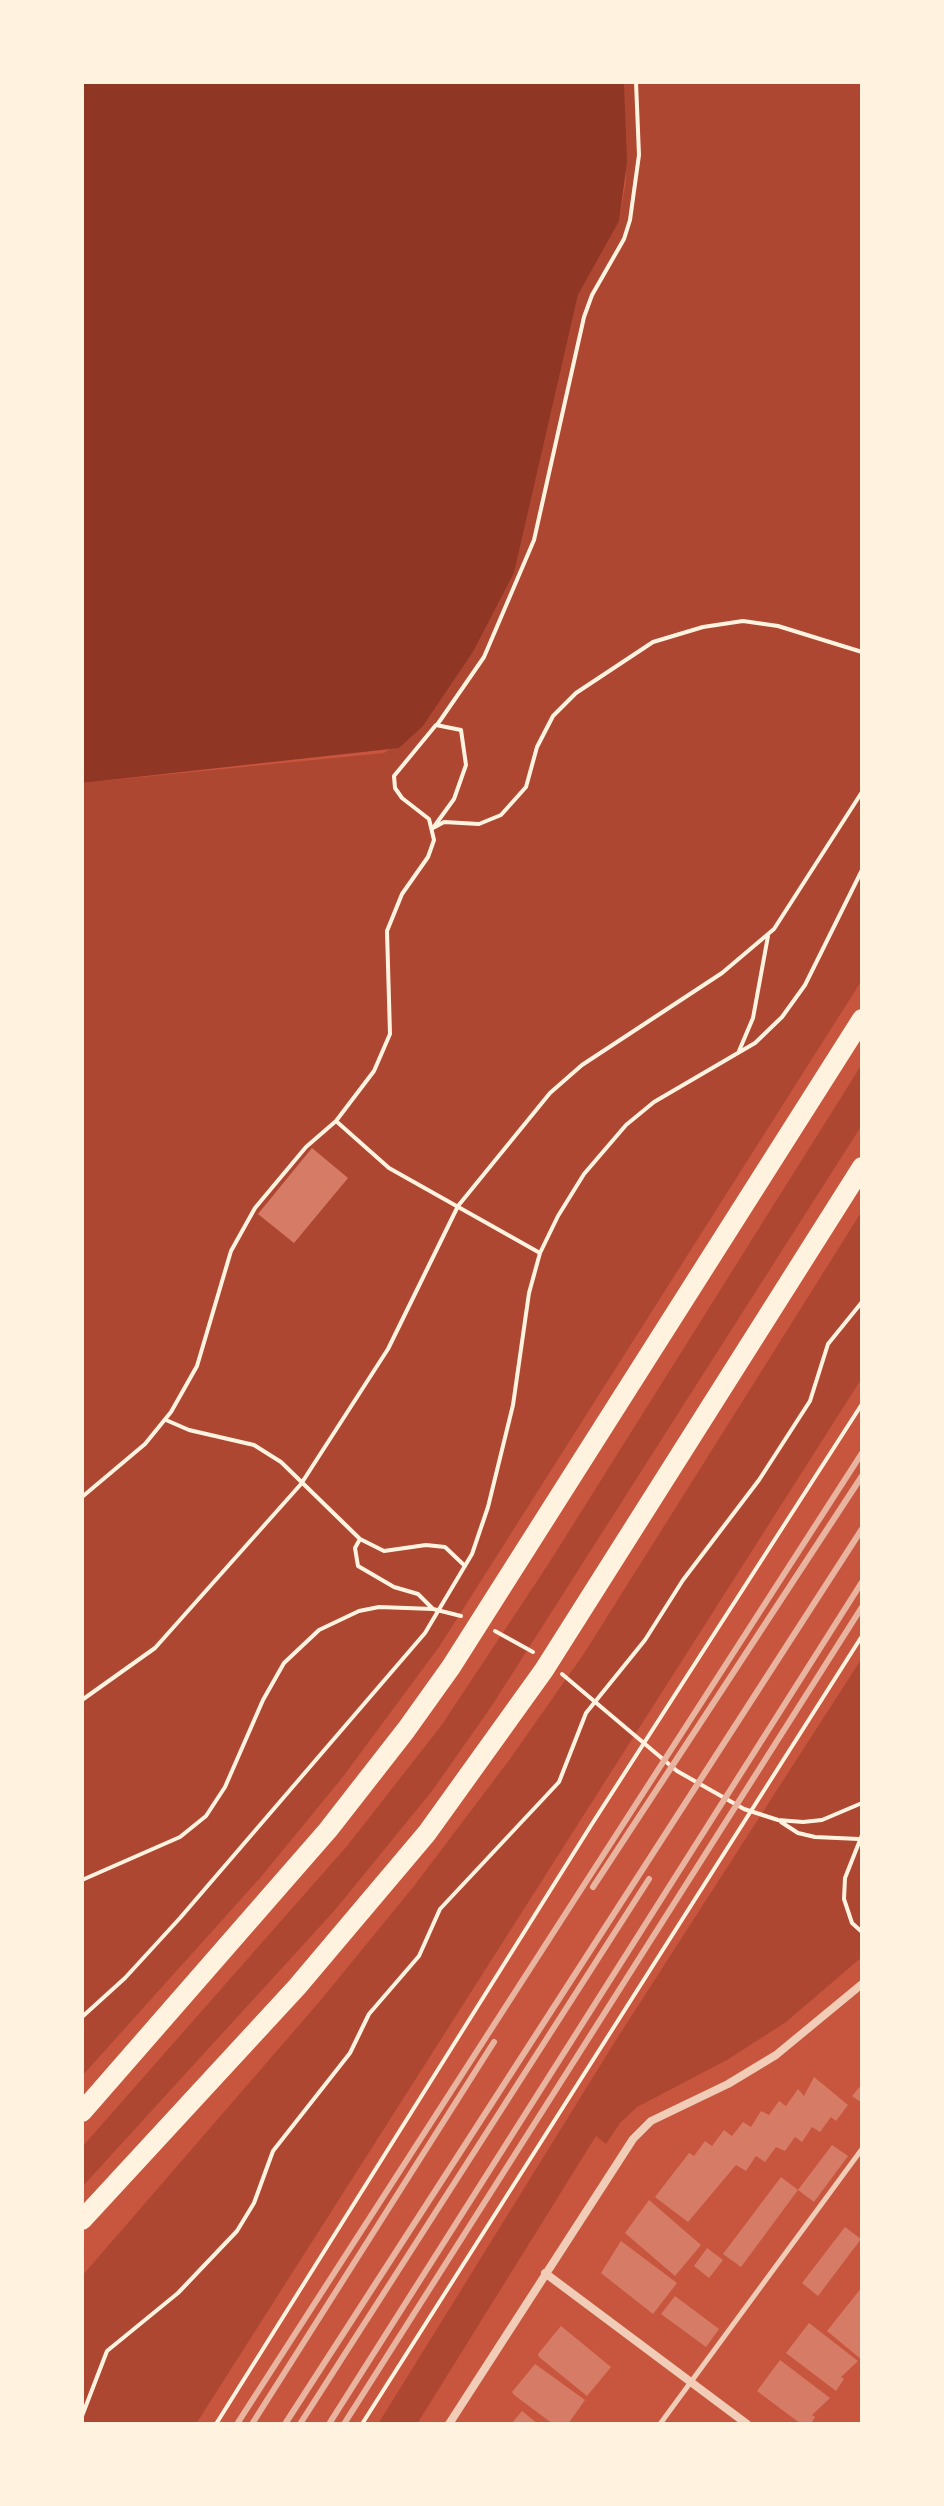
<!DOCTYPE html>
<html>
<head>
<meta charset="utf-8">
<style>
	body { margin:0 }
	#map { position:relative; width:944px; height:2506px; overflow:hidden; background:#c8553d; font-family:"Work Sans",sans-serif }
	canvas { display:block }
	.frame { position:absolute; inset:0; border:84px solid #fff3e0; pointer-events:none }
</style>
</head>
<body>
<div id="map">
<canvas width="944" height="2506"></canvas>
<div class="frame"></div>
</div>
<script>
const ctx = document.querySelector('canvas').getContext('2d');
ctx.lineJoin = 'round';
function fillPath(path, color) { ctx.fillStyle = color; ctx.fill(path, 'evenodd'); }
const poly = rows => new Path2D(rows.map(r => 'M' + r).join(''));
function trace(path, color, width, dash) { ctx.strokeStyle = color; ctx.lineWidth = width; ctx.lineCap = dash ? 'butt' : 'round'; ctx.setLineDash(dash || []); ctx.stroke(path); }
fillPath(poly([
	[624,82,862,82,862,980,439,1647,342,1778,260,1878,82,2076,82,783,384,753,423,726,473,652,514,573,578,295,619,220,626,181],
	[862,1064,862,1125,491,1707,432,1791,335,1910,82,2187,82,2147,347,1846,441,1726,549,1563],
	[862,1211,862,1378,196,2424,82,2424,82,2276,320,2001,414,1886,510,1759,585,1652],
	[862,1658,862,1957,786,2022,727,2060,637,2107,620,2123,606,2144,596,2136,417,2424,378,2424,616,2040]
]), '#ae4732');
fillPath(poly([
	[82,82,624,82,627,162,619,221,578,295,514,573,473,652,423,726,399,748,82,783]
]), '#8f3625');
fillPath(poly([
	[312,1148,348,1178,294,1243,258,1214],
	[814,2077,848,2105,836,2121,831,2117,820,2132,812,2127,802,2142,795,2137,785,2151,776,2147,765,2162,756,2156,746,2171,736,2165,688,2222,655,2197,689,2153,694,2156,705,2141,712,2146,724,2130,732,2136,743,2122,751,2127,761,2111,769,2115,779,2101,786,2106,798,2089,804,2096],
	[862,2084,862,2103,852,2096],
	[832,2145,848,2156,814,2202,798,2190],
	[781,2177,798,2190,741,2267,723,2254],
	[649,2200,701,2245,675,2276,625,2233],
	[845,2227,861,2239,818,2296,802,2283],
	[621,2241,677,2283,653,2314,601,2273],
	[707,2248,723,2260,709,2278,694,2266],
	[862,2287,862,2360,827,2331],
	[675,2296,719,2329,706,2347,661,2314],
	[809,2323,858,2361,841,2377,844,2379,836,2391,786,2353],
	[561,2326,611,2367,587,2396,539,2357,538,2354],
	[780,2360,830,2398,812,2415,815,2417,811,2424,801,2424,757,2391],
	[535,2364,585,2400,568,2424,553,2424,514,2395,512,2392],
	[522,2411,538,2424,511,2424]
]), '#d67c66');
trace(poly([
	[437,725,484,657,534,540,584,317,592,295,624,239,630,220,639,155,636,82],
	[435,827,444,822,479,824,501,815,526,787,537,747,553,716,576,693,653,642,703,627,743,621,778,626,862,652],
	[433,828,454,799,466,765,461,730,436,725,394,776,395,788,402,798,429,819,434,840,428,857,402,894,387,931,390,1034,374,1071,336,1121,389,1168,540,1253],
	[739,1051,753,1018,768,936],
	[166,1420,189,1430,254,1445,281,1462,360,1539,384,1551,426,1545,445,1547,465,1566],
	[82,1497,145,1444,171,1412,197,1366,231,1251,255,1208,306,1147,336,1121],
	[360,1539,355,1548,358,1566,394,1587,418,1594,433,1609],
	[495,1631,533,1652],
	[562,1674,677,1771,744,1809,778,1820,803,1822,822,1820,862,1803],
	[82,1700,155,1648,301,1484,388,1349,458,1206,550,1093,582,1065,722,973,774,929,862,792],
	[781,1822,798,1833,815,1837,859,1839],
	[862,1835,845,1878,844,1899,852,1923,862,1932],
	[82,1880,180,1837,206,1816,225,1787,263,1700,284,1663,319,1630,359,1611,379,1607,433,1609,461,1616],
	[82,2017,125,1978,180,1918,425,1633,472,1554,488,1507,513,1405,529,1293,540,1253,558,1216,584,1174,626,1125,654,1102,755,1043,782,1017,805,985,862,870],
	[82,2416,107,2351,178,2293,237,2231,254,2203,273,2151,350,2053,369,2014,419,1956,440,1909,559,1782,586,1713,645,1640,683,1580,759,1480,810,1401,828,1344,862,1302],
	[216,2424,590,1827,862,1404],
	[362,2424,862,1636]
]), '#fff3e0', 4);
trace(poly([
	[660,2424,862,2149]
]), '#f1ccb7', 5);
trace(poly([
	[545,2273,747,2424],
	[449,2424,633,2139,651,2121,728,2084,776,2055,862,1984]
]), '#f1ccb7', 8);
trace(poly([
	[82,2112,328,1830,406,1730,451,1667,862,1019],
	[82,2220,297,1987,427,1833,544,1670,862,1167]
]), '#fff3e0', 20);
trace(poly([
	[593,1887,862,1476],
	[237,2424,862,1453],
	[252,2424,494,2042],
	[285,2424,862,1529],
	[300,2424,649,1879],
	[329,2424,862,1582],
	[344,2424,862,1607]
]), '#e9b49f', 6);
</script>
</body>
</html>
